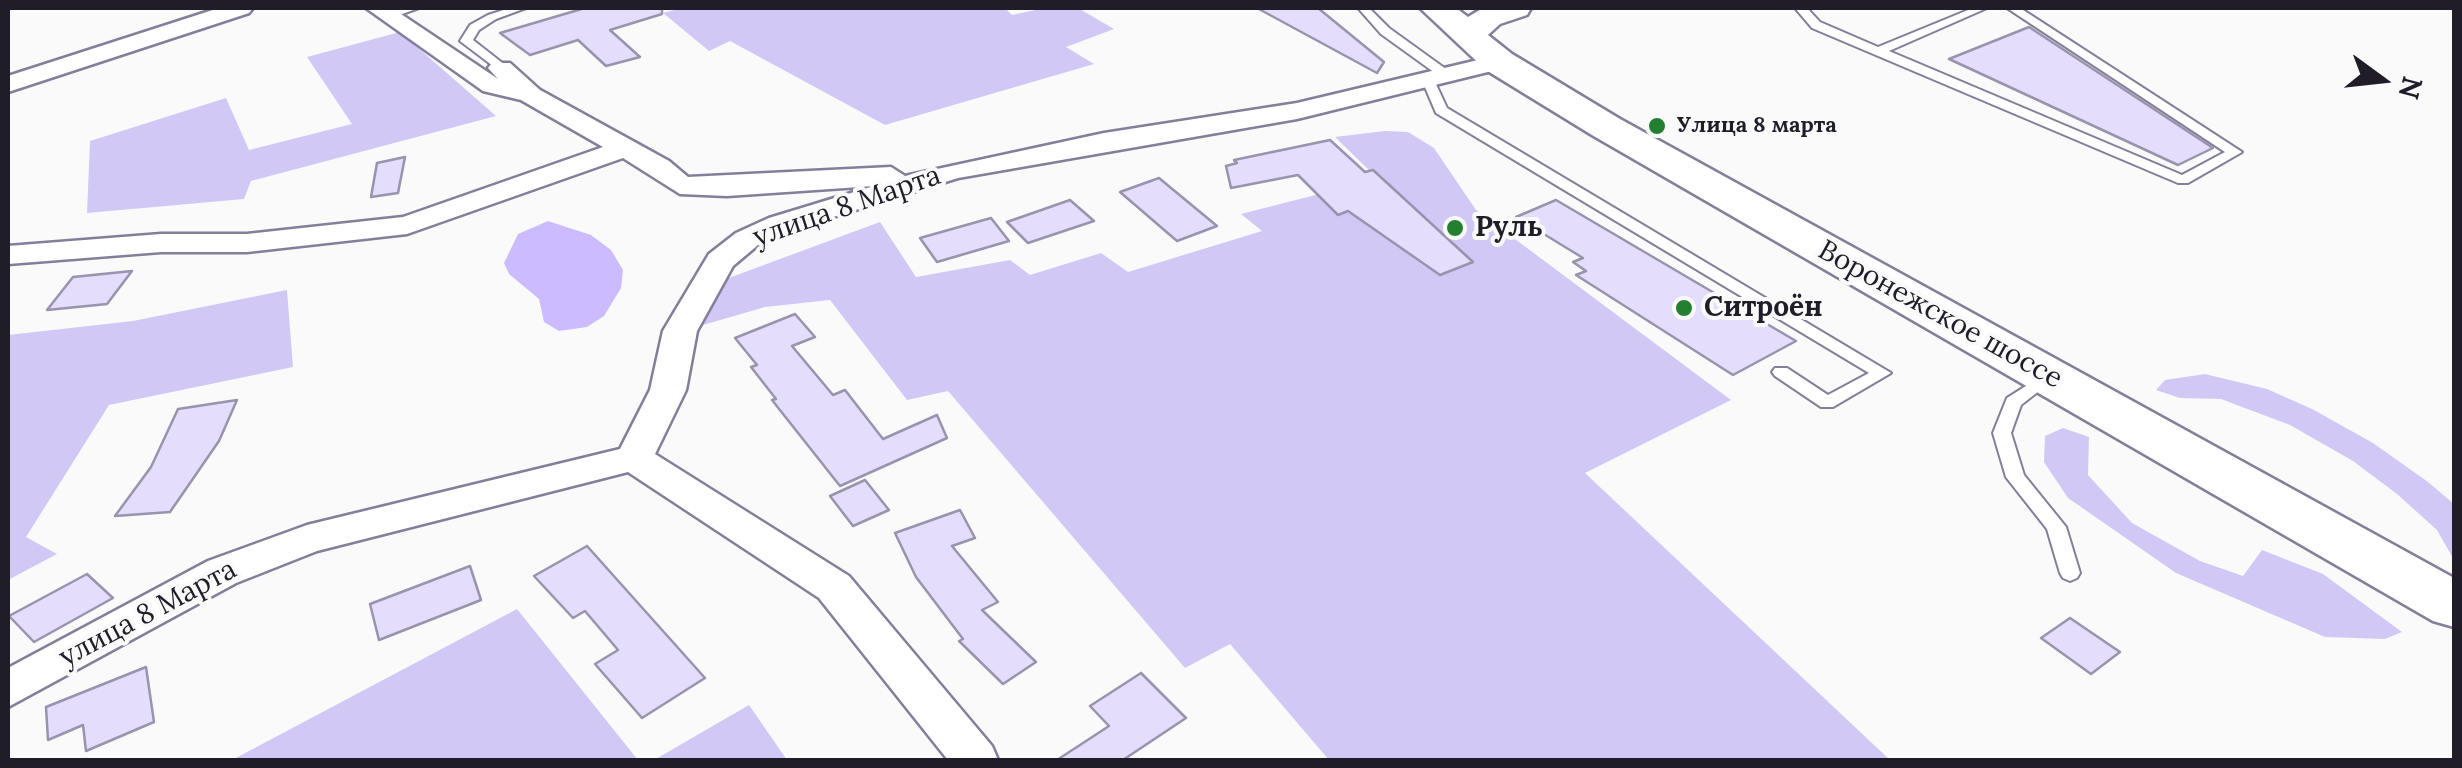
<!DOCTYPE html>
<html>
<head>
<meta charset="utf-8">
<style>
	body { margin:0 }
	#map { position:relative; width:2462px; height:768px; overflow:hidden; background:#fafafa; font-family:Lora,serif }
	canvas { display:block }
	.frame { position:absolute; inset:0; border:10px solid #201d28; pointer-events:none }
	.north { position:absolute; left:2332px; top:30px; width:100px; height:100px; -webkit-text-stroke:8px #fafafa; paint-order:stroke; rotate:105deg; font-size:28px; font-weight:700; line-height:40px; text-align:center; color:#201d28 }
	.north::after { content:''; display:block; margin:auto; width:35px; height:45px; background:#201d28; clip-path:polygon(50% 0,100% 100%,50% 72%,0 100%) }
</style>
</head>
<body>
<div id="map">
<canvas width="2462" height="768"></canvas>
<div class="frame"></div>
<div class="north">N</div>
</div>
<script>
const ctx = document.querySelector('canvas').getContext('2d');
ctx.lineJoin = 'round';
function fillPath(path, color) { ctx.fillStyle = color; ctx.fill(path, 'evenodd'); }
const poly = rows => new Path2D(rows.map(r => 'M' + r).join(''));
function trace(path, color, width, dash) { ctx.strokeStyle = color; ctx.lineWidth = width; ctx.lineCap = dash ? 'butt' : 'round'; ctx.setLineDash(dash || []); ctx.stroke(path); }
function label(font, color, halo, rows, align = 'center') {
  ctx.font = font + ' Lora,serif'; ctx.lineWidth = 8; ctx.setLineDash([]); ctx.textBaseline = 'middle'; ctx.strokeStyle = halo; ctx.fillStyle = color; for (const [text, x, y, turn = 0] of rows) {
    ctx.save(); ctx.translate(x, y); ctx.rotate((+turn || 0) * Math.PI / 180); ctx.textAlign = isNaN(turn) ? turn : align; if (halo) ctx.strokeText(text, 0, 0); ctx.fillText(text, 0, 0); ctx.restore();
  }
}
fillPath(poly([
	[682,8,1005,8,1012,15,1045,8,1078,8,1114,29,1066,47,1094,64,885,125,730,41,709,51,663,13],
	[400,32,496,116,251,181,244,199,87,213,90,141,226,98,249,150,352,124,307,57],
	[1385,131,1408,132,1434,148,1476,210,1731,400,1585,473,1890,760,1329,760,1230,644,1185,668,948,391,907,400,830,300,765,307,703,325,726,279,880,222,916,277,1010,260,1030,275,1101,253,1128,272,1262,231,1241,214,1378,179,1335,137],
	[287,290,293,367,109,405,26,537,57,554,8,580,8,335,133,321],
	[2205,374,2267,389,2312,409,2373,443,2428,482,2454,504,2454,560,2437,530,2397,494,2353,461,2290,425,2221,399,2180,398,2156,390,2165,380],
	[2063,428,2089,437,2088,475,2132,523,2200,561,2243,576,2262,550,2323,574,2402,632,2385,639,2325,637,2176,573,2068,498,2044,462,2045,436],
	[517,609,638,760,232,760],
	[749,705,787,760,654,760]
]), '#d2c8f6');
fillPath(poly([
	[548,221,591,235,611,250,623,270,621,288,604,316,587,327,559,331,544,322,539,299,509,274,504,263,518,234]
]), '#ccbcff');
const building = poly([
	[585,8,662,8,662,14,610,30,640,57,606,66,578,40,530,55,500,33,585,8],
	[1257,8,1318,8,1384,62,1377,73,1257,8],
	[2029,27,2213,148,2178,165,1949,59,2029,27],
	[1330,140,1365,172,1373,170,1473,262,1440,275,1348,211,1338,215,1298,175,1231,188,1226,166,1237,163,1234,160,1330,140],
	[405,157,398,193,371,197,377,163,405,157],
	[1159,178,1217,226,1177,241,1120,192,1159,178],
	[1070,200,1094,221,1028,243,1007,222,1070,200],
	[1556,200,1796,341,1733,375,1576,275,1586,271,1573,262,1583,258,1516,217,1556,200],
	[991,218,1009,241,937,262,920,238,991,218],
	[132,271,107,304,47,310,73,277,132,271],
	[795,314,815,337,792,346,833,395,845,390,883,439,937,415,947,438,840,486,772,400,776,399,751,367,757,365,735,338,795,314],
	[237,400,219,441,170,512,115,516,151,467,178,409,237,400],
	[865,480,889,510,853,526,830,496,865,480],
	[960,510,975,538,952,546,998,602,982,610,1036,662,1003,684,959,641,963,639,916,577,895,533,960,510],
	[587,546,705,678,642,718,595,664,618,650,585,611,573,618,534,576,587,546],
	[470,566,481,600,379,640,370,604,470,566],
	[87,574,113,598,34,642,9,616,87,574],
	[2070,618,2120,652,2091,674,2041,638,2070,618],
	[146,667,154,722,86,751,83,725,48,740,46,707,146,667],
	[1141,673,1186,718,1123,760,1057,760,1109,726,1090,706,1141,673]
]);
fillPath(building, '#e4defc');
trace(building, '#9993ae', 2.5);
const lane = poly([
	[402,8,419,8,388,19,382,15,402,8],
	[510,8,526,8,496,19,479,30,473,40,505,65,507,68,501,72,460,41,470,25,488,15,510,8],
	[1358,8,1369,8,1389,28,1450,72,1450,78,1442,78,1381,34,1358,8],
	[1795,8,1807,8,1820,22,1878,47,1973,8,1987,8,1889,51,2182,175,2225,152,2007,8,2020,8,2242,152,2188,183,2178,183,1812,28,1795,8],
	[1428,76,1434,80,1447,108,1891,373,1833,407,1821,407,1775,376,1772,372,1775,368,1787,368,1828,395,1869,373,1436,113,1422,80,1428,76],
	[2048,372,2057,377,2021,405,2011,433,2024,475,2066,527,2080,573,2077,578,2070,581,2063,578,2060,573,2047,529,2006,477,1993,433,2007,398,2048,372]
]);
const street = poly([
	[219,8,253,8,249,13,8,92,8,76,219,8],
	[366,8,392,8,498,79,488,68,492,63,510,63,540,90,669,161,688,177,891,167,905,176,1104,133,1297,103,1499,55,1511,62,1508,67,1297,119,958,178,791,230,758,245,733,266,697,331,686,390,655,454,849,576,992,746,998,760,948,760,819,598,628,472,317,551,236,583,8,707,8,668,208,561,307,525,620,449,650,390,663,331,709,254,736,233,769,218,874,186,727,196,680,194,623,158,407,234,247,252,161,252,8,264,8,246,161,234,247,234,403,217,603,147,521,100,483,91,366,8]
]);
const secondary = poly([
	[1420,8,1456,8,1468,17,1483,8,1531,8,1527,15,1500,24,1488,35,1512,54,1620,119,2454,578,2454,627,2433,621,1592,135,1486,70,1420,8]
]);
trace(lane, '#847e99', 4);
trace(street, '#847e99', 5);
trace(secondary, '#847e99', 5);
fillPath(lane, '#fff');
fillPath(street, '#fff');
fillPath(secondary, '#fff');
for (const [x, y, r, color] of [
	[1657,126,10,"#248031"],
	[1455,228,10,"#248031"],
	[1684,308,10,"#248031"]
]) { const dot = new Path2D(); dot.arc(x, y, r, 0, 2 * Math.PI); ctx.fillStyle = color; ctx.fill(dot); trace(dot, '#fafafa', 4); }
label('bold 22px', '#201d28', '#fafafa', [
	["Улица 8 марта",1677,126]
], 'left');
label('28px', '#201d28', '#fafafa', [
	["улица 8 Марта",847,207,-19],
	["Воронежское шоссе",1940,315,29],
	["улица 8 Марта",148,614,-28]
]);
label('bold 28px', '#201d28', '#fafafa', [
	["Руль",1475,228],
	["Ситроён",1704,308]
], 'left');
</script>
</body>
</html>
